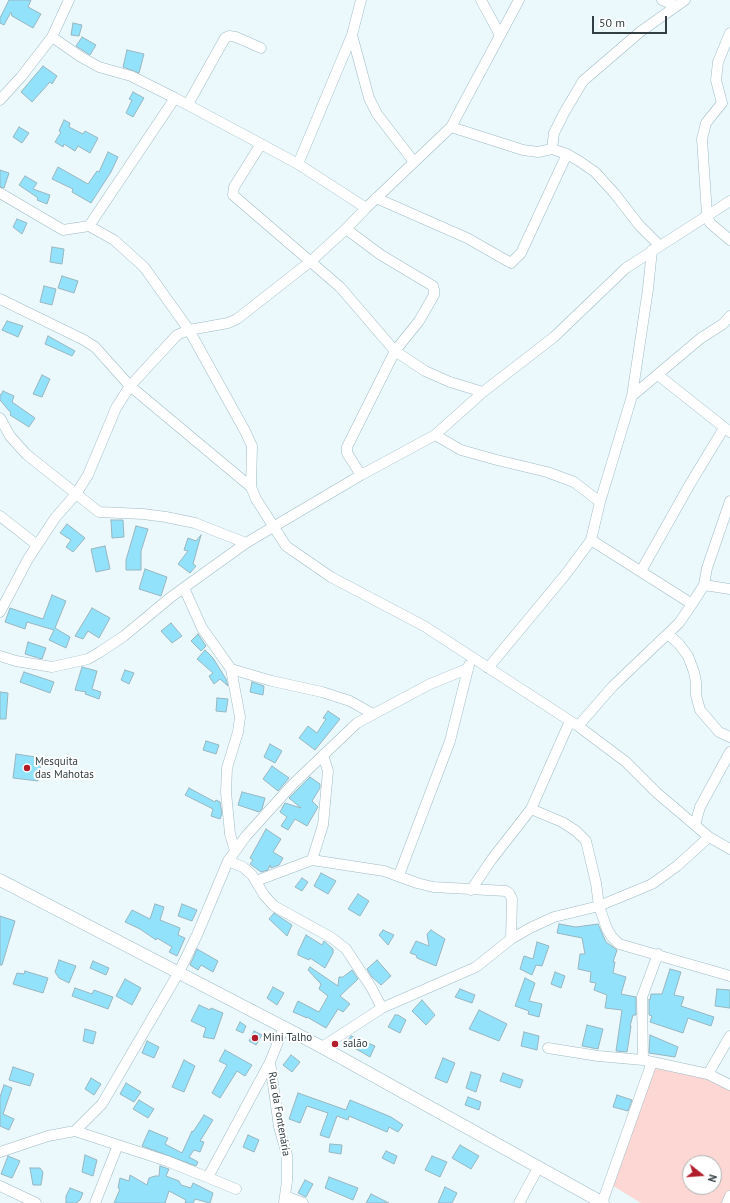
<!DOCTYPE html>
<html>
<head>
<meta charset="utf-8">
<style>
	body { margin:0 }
	#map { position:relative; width:730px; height:1203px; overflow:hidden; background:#ebf8fc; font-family:"PT Sans",sans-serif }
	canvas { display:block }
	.north { position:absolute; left:682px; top:1155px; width:40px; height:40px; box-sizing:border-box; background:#fff; border:1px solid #adb2b3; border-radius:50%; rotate:107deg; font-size:11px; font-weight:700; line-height:16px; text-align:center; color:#323e42 }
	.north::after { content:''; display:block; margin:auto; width:14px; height:18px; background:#b11e2b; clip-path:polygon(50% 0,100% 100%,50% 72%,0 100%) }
	.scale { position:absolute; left:592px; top:16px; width:75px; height:18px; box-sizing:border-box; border:2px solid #323e42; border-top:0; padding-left:5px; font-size:12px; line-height:14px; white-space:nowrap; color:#323e42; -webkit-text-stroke:3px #fff; paint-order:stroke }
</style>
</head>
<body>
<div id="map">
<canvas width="730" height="1203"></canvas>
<div class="north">N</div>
<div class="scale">50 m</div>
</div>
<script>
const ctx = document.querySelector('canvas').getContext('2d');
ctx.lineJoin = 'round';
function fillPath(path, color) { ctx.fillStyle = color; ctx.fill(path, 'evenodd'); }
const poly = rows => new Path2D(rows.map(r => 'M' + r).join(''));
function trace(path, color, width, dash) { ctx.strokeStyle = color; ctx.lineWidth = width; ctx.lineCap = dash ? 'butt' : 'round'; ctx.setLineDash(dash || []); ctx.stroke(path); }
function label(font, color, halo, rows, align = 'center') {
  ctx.font = font + ' "PT Sans",sans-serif'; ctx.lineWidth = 4; ctx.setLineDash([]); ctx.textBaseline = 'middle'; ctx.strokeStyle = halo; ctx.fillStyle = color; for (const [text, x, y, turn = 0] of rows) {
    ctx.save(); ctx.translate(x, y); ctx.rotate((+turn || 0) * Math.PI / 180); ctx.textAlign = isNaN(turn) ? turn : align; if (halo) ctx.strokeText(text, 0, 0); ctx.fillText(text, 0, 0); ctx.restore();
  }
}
fillPath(poly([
	[658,1066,707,1077,730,1088,730,1191,725,1203,641,1203,610,1184,652,1069],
	[690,1163,714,1163,714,1187,690,1187]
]), '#fcd7d4');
const building = poly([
	[9,0,31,0,28,7,41,14,33,28,12,16,11,12,4,25,0,23,0,18,9,0],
	[73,23,82,25,79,36,71,35,73,23],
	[82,37,96,45,90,55,76,46,82,37],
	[127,50,144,54,139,73,123,67,127,50],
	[43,66,57,76,52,84,50,82,32,102,21,92,43,66],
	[133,92,144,98,133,117,126,113,132,100,129,99,133,92],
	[64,120,70,123,69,127,83,134,85,131,98,138,90,153,78,146,75,151,64,144,63,147,55,142,61,132,59,131,64,120],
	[19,127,29,133,22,143,13,137,19,127],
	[108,152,118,157,111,172,91,203,72,192,73,189,52,179,58,167,88,184,97,171,99,172,108,152],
	[0,170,9,173,4,188,0,187,0,170],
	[25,176,37,183,33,189,50,195,47,204,37,200,38,198,19,185,25,176],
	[17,219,27,223,22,234,13,227,17,219],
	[52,247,64,249,62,264,50,262,52,247],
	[62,276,78,281,74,293,58,288,62,276],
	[44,286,56,289,52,305,40,302,44,286],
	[7,321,23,326,18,337,2,330,7,321],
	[48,336,75,351,72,356,45,344,48,336],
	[42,375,50,379,42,397,33,394,42,375],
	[3,391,14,396,12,402,35,418,29,427,10,415,11,413,0,400,0,394,1,395,3,391],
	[111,520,123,520,124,537,112,538,111,520],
	[67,524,85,538,73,552,66,547,71,540,60,533,67,524],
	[136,526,148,529,141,551,141,570,126,570,126,560,136,526],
	[201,535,193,564,196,566,190,573,178,564,188,551,184,550,188,538,196,541,201,535],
	[105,546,110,569,96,572,91,549,105,546],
	[145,569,167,577,161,596,139,589,145,569],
	[52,595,66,601,55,628,70,637,66,648,49,640,54,630,27,622,25,629,5,622,10,608,43,619,52,595],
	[92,608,110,618,99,638,88,631,83,639,75,636,92,608],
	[171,623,182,636,172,643,161,631,171,623],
	[198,634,206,646,201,651,191,641,198,634],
	[28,642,46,648,42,659,25,654,28,642],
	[205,650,213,658,226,679,228,686,220,679,214,684,209,676,213,673,197,659,205,650],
	[82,667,97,671,92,689,101,692,99,699,85,694,86,692,75,690,82,667],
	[125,670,134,673,129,684,121,680,125,670],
	[24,672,54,682,50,693,20,682,24,672],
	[252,682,264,686,263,695,250,692,252,682],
	[0,692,8,693,6,719,0,719,0,692],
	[217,698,228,699,226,712,216,711,217,698],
	[328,711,340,719,315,750,299,738,308,726,317,733,326,719,323,718,328,711],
	[206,741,219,745,216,754,203,750,206,741],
	[270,744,282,751,275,763,264,757,270,744],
	[16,754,42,758,38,781,13,778,16,754],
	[272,766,289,778,278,791,263,779,272,766],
	[310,777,320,784,320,788,312,801,318,807,307,826,295,819,288,830,281,826,287,817,280,812,285,803,301,808,289,798,310,777],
	[189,788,215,802,216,800,220,802,222,814,220,819,211,816,213,809,185,795,189,788],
	[242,792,265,798,262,809,259,812,238,805,242,792],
	[266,829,281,839,273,852,283,858,279,865,271,868,270,865,268,870,261,872,250,864,253,860,250,858,266,829],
	[321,873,336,881,328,894,314,886,321,873],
	[302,878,308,882,302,891,295,887,302,878],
	[358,894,369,901,360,916,348,909,358,894],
	[155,904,164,907,160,920,180,928,178,935,185,938,177,956,169,952,172,947,157,938,156,940,140,929,125,922,132,910,150,919,155,904],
	[182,904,197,910,192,921,178,916,182,904],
	[274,913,292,925,287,936,269,919,274,913],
	[0,916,15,921,2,965,0,965,0,916],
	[559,924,576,927,598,924,606,942,617,950,613,962,615,962,613,973,626,977,621,994,636,997,636,1015,633,1015,630,1026,631,1026,627,1052,616,1051,622,1010,605,1008,607,995,594,990,596,983,590,982,591,972,578,969,580,954,585,954,582,938,557,933,559,924],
	[383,930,394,935,388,945,379,935,383,930],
	[431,930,445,939,436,966,417,958,416,955,410,953,416,941,429,946,427,934,431,930],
	[306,935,322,945,324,941,333,949,333,953,325,968,310,958,309,960,298,955,298,952,306,935],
	[537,942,549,946,542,966,536,965,532,975,520,969,524,956,533,959,537,942],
	[197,949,218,961,213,972,201,965,198,970,190,965,197,949],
	[59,960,76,966,69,983,59,978,55,972,59,960],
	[377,960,391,976,381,985,372,977,367,969,377,960],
	[93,961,109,968,106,975,90,968,93,961],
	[310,967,338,986,339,977,343,977,352,970,358,979,340,996,350,1004,343,1012,338,1009,326,1028,307,1017,307,1018,293,1012,298,1001,319,1012,328,996,319,989,321,984,308,970,310,967],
	[670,969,681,972,674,995,684,997,681,1006,714,1017,711,1026,688,1018,683,1033,650,1022,652,1016,649,1015,649,999,650,1000,651,994,662,994,670,969],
	[25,971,48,978,43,993,13,984,17,973,24,974,25,971],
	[555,972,565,976,561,988,551,984,555,972],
	[525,978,535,983,529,1001,542,1004,539,1017,528,1014,529,1011,515,1006,525,978],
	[125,979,141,988,132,1005,116,996,125,979],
	[273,987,284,993,277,1005,267,998,273,987],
	[75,988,92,994,94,990,113,997,108,1009,72,996,75,988],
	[460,989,475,995,472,1003,455,997,460,989],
	[717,989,730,990,730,1008,715,1006,717,989],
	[422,1000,435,1015,426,1025,412,1011,422,1000],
	[199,1005,210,1010,211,1008,223,1013,214,1039,203,1037,206,1028,191,1021,199,1005],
	[479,1010,507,1024,499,1041,469,1029,479,1010],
	[395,1015,398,1015,406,1020,400,1033,388,1027,395,1015],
	[240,1022,246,1026,243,1033,236,1030,240,1022],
	[587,1025,603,1029,598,1049,582,1046,587,1025],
	[85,1029,96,1032,93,1044,83,1041,85,1029],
	[254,1031,262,1035,256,1045,249,1041,254,1031],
	[524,1032,539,1036,537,1050,521,1046,524,1032],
	[650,1035,678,1047,675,1057,649,1053,650,1035],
	[351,1036,375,1046,370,1057,346,1043,351,1036],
	[147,1041,159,1047,154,1058,142,1053,147,1041],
	[225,1050,252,1065,245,1076,237,1071,220,1098,212,1093,227,1065,219,1061,225,1050],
	[291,1055,300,1062,292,1072,283,1065,291,1055],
	[443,1058,455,1063,447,1083,435,1078,443,1058],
	[184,1060,195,1066,184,1092,172,1087,184,1060],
	[13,1067,34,1074,30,1086,9,1080,13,1067],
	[471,1072,481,1075,476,1092,466,1088,471,1072],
	[503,1073,523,1080,520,1088,500,1081,503,1073],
	[91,1078,101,1084,94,1095,85,1089,91,1078],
	[126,1083,141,1092,134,1102,120,1094,126,1083],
	[4,1085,12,1088,3,1114,14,1119,9,1130,0,1126,0,1097,4,1085],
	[298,1093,346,1110,350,1100,391,1117,403,1125,398,1132,389,1127,387,1132,349,1116,348,1120,337,1116,329,1138,320,1135,328,1113,307,1106,300,1123,289,1119,298,1093],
	[617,1095,632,1100,628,1111,613,1107,617,1095],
	[468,1097,481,1102,479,1110,465,1105,468,1097],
	[139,1100,154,1109,148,1118,133,1109,139,1100],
	[204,1115,213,1120,200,1141,204,1142,200,1152,194,1150,189,1157,198,1162,196,1166,142,1146,149,1130,168,1138,165,1144,182,1153,192,1131,193,1132,204,1115],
	[248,1135,259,1140,254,1152,243,1147,248,1135],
	[330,1144,342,1145,341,1154,329,1152,330,1144],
	[460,1145,479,1156,471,1169,452,1158,460,1145],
	[386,1151,397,1156,394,1164,382,1158,386,1151],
	[85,1155,97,1160,93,1176,82,1172,85,1155],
	[8,1156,20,1161,12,1178,1,1174,8,1156],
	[432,1156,447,1162,440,1177,425,1170,432,1156],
	[160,1166,169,1169,166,1176,179,1181,181,1185,191,1188,193,1183,213,1193,210,1203,195,1199,193,1203,185,1203,186,1200,169,1191,165,1203,114,1203,120,1189,118,1188,120,1178,129,1181,130,1175,147,1185,149,1178,155,1176,159,1176,160,1166],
	[30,1168,40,1168,43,1172,41,1185,33,1185,30,1168],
	[329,1177,358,1188,353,1200,325,1188,329,1177],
	[305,1180,313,1184,306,1197,298,1193,305,1180],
	[445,1187,457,1193,452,1203,438,1203,445,1187],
	[70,1188,83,1193,80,1200,76,1203,66,1203,66,1196,70,1188],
	[371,1194,389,1203,366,1203,371,1194]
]);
fillPath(building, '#92e2fb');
trace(building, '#98b6c0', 1);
const minor = poly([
	[481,0,500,35],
	[662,0,676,6],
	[730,33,718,62,716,80,722,103,706,123,702,139,707,215,710,223,730,240],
	[352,35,369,98,377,114,414,162],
	[52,37,81,57,99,67,131,76,175,98,261,144,298,164,366,208],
	[0,100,21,77,52,37,69,0],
	[188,104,225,38,229,36,236,37,261,48],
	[451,127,523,150,538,152,552,149,567,154,579,161,595,172,615,194,639,225,659,245],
	[261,144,234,187,233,195,340,287,395,351,425,371,450,382,483,392],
	[552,149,554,133,564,113,583,81,640,32,685,0],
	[298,164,352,35,361,0],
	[0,193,63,230,89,226,114,240,144,267,189,330,245,431,252,446,251,487,256,499,286,546,331,577,424,626,578,726,626,762,657,793,709,837,730,849],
	[376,198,467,238,511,263,521,253,567,154],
	[89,226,175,98],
	[346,229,381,255,433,286,434,290,434,295,419,321,395,351,347,447,347,453,361,475],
	[0,299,84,340,95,347,130,386,251,487],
	[658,375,730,432],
	[632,396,701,338,723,324,730,316],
	[0,418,10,436,26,454,99,512,143,514,166,517,195,523,246,543],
	[435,435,461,450,497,460,547,472,574,482,600,502],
	[0,516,37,545],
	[591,540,600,502,632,396,648,289,652,250],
	[641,571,690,484,724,428],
	[704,585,730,589],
	[184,588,202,628,231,669,272,681,322,692,350,701,373,714],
	[0,612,28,559,55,518,76,494,88,475,116,408,130,386,177,335,189,330,228,323,237,319,311,261,346,229,366,208,451,127,519,0],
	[668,634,679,644,688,656,694,672,696,682,696,695,700,710,719,732,730,737],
	[0,656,16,661,52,667,88,659,100,652,124,636,171,597,246,543,361,475,435,435,483,392,554,337,626,268,730,201],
	[488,668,566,574,591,540,692,604],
	[231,669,240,717,238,732,227,768,226,792,230,834,235,851],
	[578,726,613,686,679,623,692,604,704,585,707,568,730,501],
	[323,755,328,771,323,825,312,860,384,871,417,883,433,887,506,891,509,893,512,899,511,939],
	[531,809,562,822,576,831,586,841,596,883,599,906,607,929,612,937,619,944,730,976],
	[695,825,700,807,730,752],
	[228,861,243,867,252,875,264,895,274,906,332,938,346,949,371,987,382,1008],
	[399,875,450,741,469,665],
	[256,881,312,860],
	[471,890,492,859,531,809,570,721],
	[284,1027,270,1062,279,1127,287,1155,287,1181,284,1203],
	[322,1047,382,1008,476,967,511,939,530,928,554,917,599,906,652,884,677,866,709,837],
	[548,1048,598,1056,643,1060,708,1074,730,1085],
	[643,1060,642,997,658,954],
	[708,1074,730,1036],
	[75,1131,102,1104,179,972,197,935,228,861,246,836,293,784,357,723,430,684,467,669],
	[0,1152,48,1136,75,1131,167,1161,236,1189],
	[208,1177,270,1062],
	[0,1186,36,1203],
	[285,1196,303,1203],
	[95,1203,118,1145],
	[519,1203,538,1168],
	[602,1203,652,1062],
	[727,1203,730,1196]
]);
const tertiary = poly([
	[0,880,318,1045,603,1203]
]);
trace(minor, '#9dbcc5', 11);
trace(tertiary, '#9dbcc5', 13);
trace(minor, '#fff', 10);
trace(tertiary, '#fff', 12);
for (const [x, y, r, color] of [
	[27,768,4,"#b11e2b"],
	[255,1038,4,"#b11e2b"],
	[335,1044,4,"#b11e2b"]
]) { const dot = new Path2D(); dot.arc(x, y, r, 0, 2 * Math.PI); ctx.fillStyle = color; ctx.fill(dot); trace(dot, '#fff', 1.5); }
label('11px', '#323e42', '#fff', [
	["Mesquita",35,762],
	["das Mahotas",35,775],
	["Mini Talho",263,1038],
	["salão",343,1044]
], 'left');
label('11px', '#323e42', '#fff', [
	["Rua da Fontenária",279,1114,80]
]);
</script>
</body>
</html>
